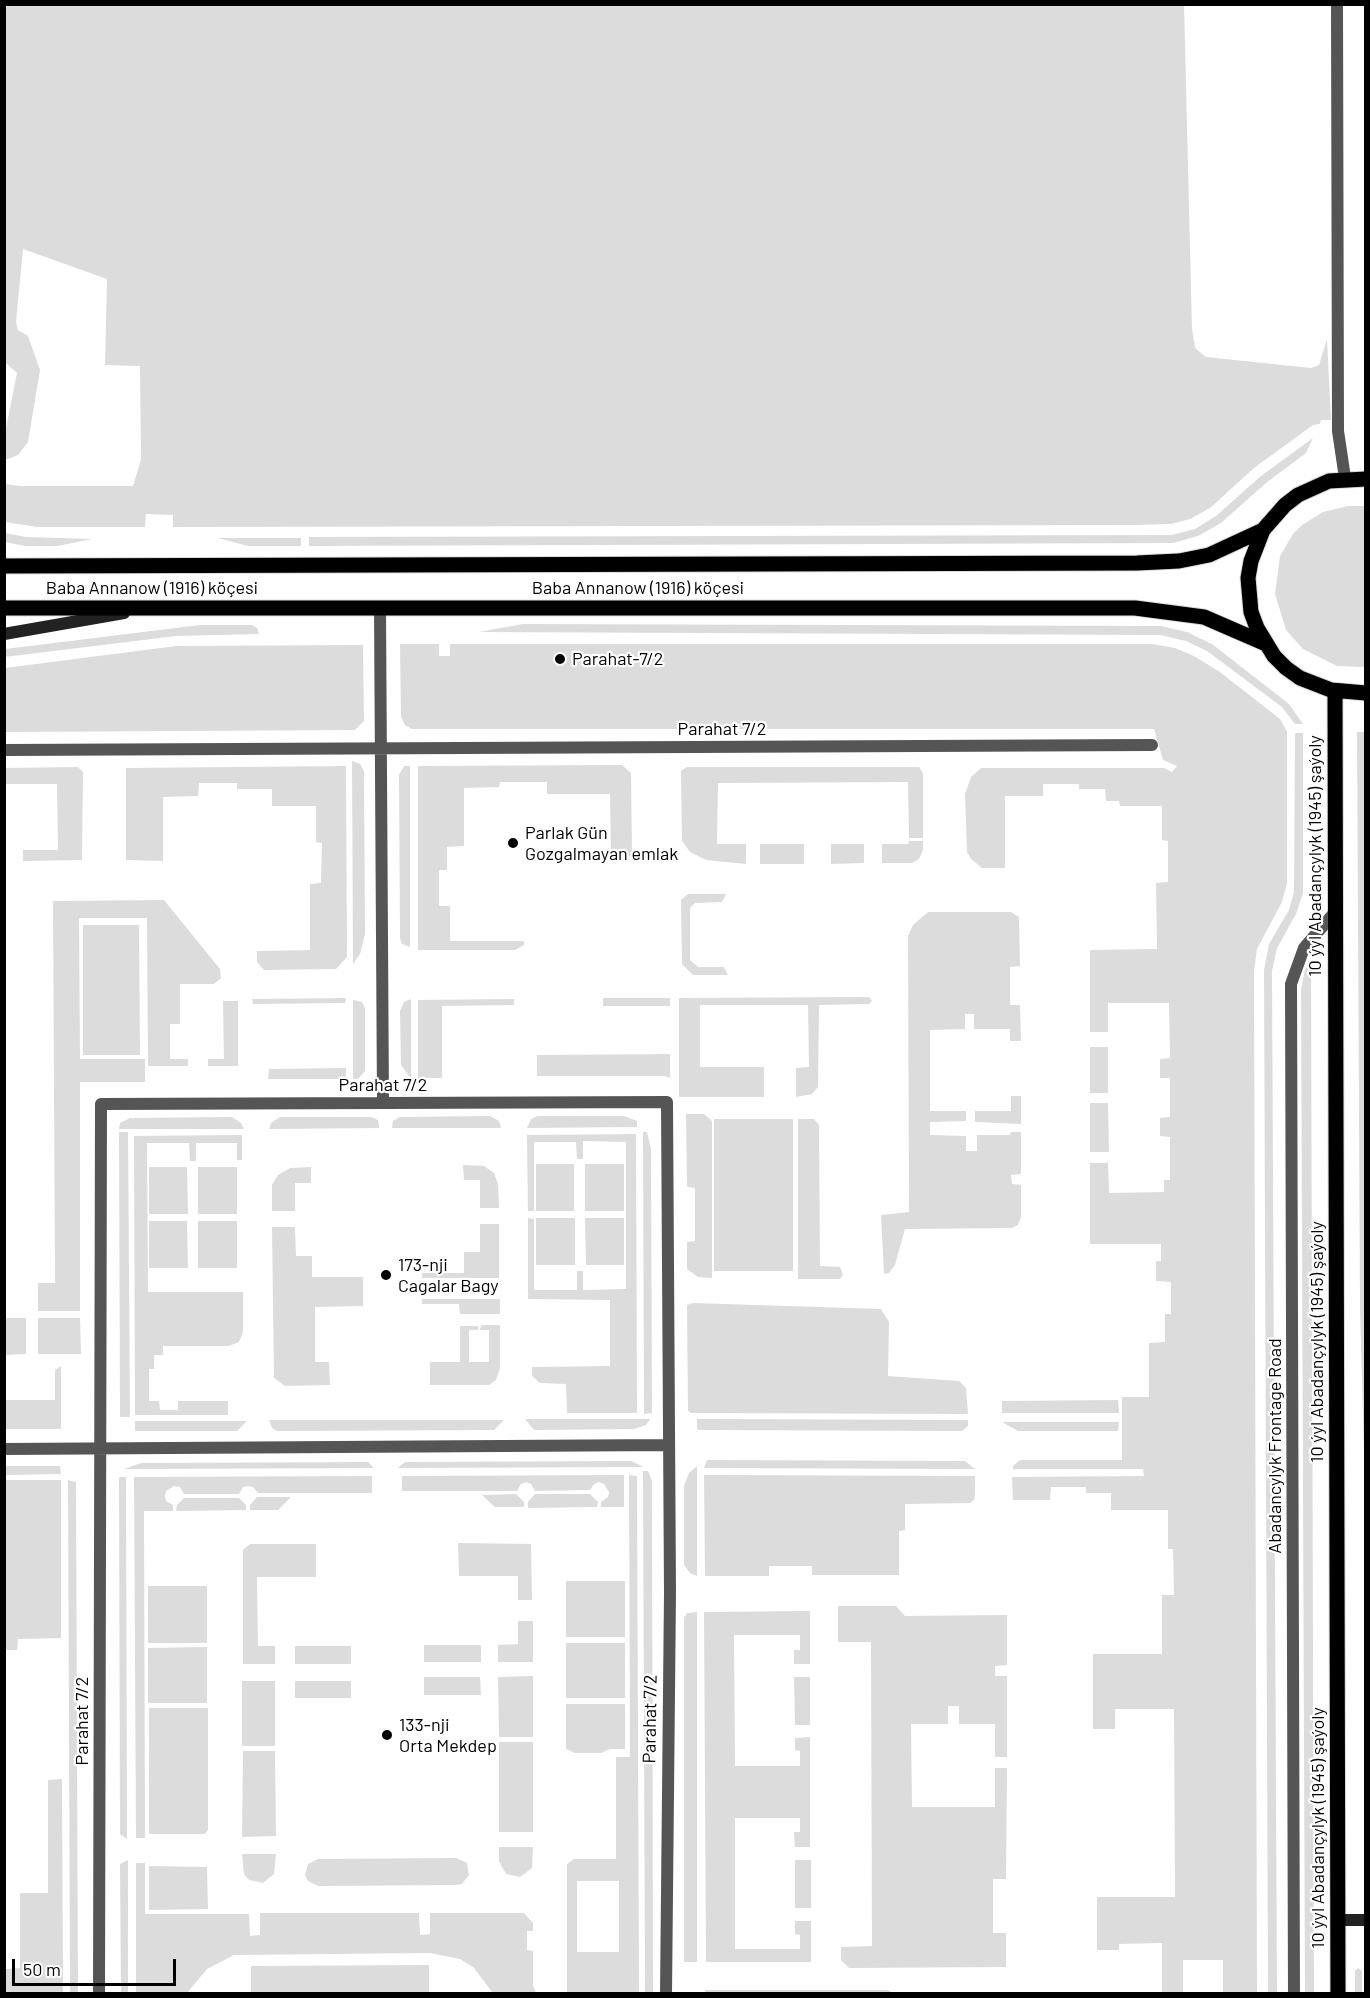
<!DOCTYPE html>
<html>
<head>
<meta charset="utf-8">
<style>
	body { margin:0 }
	#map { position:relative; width:1370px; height:1998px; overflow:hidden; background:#fff; font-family:Barlow,sans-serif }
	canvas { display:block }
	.frame { position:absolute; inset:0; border:6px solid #000; pointer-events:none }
	.scale { position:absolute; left:12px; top:1959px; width:164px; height:27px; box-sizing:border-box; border:3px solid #000; border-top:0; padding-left:8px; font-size:18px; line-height:21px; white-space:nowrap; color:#000; -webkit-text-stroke:4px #fff; paint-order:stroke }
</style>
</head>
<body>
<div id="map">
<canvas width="1370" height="1998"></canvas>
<div class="frame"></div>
<div class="scale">50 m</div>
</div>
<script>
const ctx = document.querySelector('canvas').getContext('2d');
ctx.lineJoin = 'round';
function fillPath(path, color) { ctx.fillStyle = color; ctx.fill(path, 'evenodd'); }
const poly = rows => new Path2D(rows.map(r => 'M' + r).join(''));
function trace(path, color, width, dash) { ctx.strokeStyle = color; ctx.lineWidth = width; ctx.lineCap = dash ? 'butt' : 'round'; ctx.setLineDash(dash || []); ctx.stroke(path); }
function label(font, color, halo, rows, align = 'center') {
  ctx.font = font + ' Barlow,sans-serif'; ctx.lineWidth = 4.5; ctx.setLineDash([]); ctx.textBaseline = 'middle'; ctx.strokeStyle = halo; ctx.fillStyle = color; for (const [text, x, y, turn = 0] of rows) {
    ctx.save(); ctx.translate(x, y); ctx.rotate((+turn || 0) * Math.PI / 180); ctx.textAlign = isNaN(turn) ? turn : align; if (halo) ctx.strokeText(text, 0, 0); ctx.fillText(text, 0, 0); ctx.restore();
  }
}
fillPath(poly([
	[1184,4,1192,329,1195,348,1206,357,1311,368,1319,365,1327,339,1331,420,1321,420,1320,424,1313,425,1254,468,1210,508,1190,519,1171,524,1136,525,173,527,173,515,146,514,145,527,37,527,5,522,5,484,20,486,133,486,141,460,140,366,105,365,107,279,23,249,16,322,18,330,28,336,40,370,28,442,18,455,5,460,5,433,17,373,4,361,5,5],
	[1313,438,1306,453,1266,483,1221,523,1198,536,1173,543,309,546,309,537,1172,535,1195,529,1216,516,1261,476],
	[1348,506,1365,506,1366,667,1362,667,1337,666,1303,649,1286,630,1275,594,1280,556,1293,534,1302,525,1323,512],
	[5,533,26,537,92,539,58,546,25,546,5,542],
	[218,538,301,538,301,546,248,546],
	[523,624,1161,626,1187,632,1212,644,1289,704,1303,724,1295,724,1282,707,1207,651,1186,641,1160,635,479,632],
	[200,625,252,625,257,628,259,634,176,636,5,657,5,649],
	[400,644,439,644,439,656,450,656,450,644,1152,644,1175,648,1194,656,1220,672,1280,719,1287,731,1287,883,1282,902,1257,949,1254,971,1257,1993,1223,1993,1223,1960,1183,1960,1183,1993,1173,1993,1162,1992,1162,1943,1119,1944,1119,1950,1097,1950,1097,1897,1175,1897,1174,1709,1115,1709,1115,1729,1093,1729,1093,1654,1162,1654,1162,1595,1174,1595,1173,1549,1168,1549,1168,1510,1111,1510,1111,1493,1086,1493,1086,1487,1051,1487,1050,1500,1013,1500,1012,1477,1144,1476,1143,1469,1013,1469,1013,1466,1020,1460,1122,1460,1122,1397,1149,1397,1149,1343,1165,1342,1165,1314,1171,1314,1171,1282,1156,1281,1156,1261,1161,1261,1161,1244,1090,1244,1090,1163,1108,1163,1109,1193,1164,1192,1164,1180,1170,1180,1170,1137,1160,1136,1160,1118,1170,1117,1170,1078,1160,1078,1160,1059,1170,1058,1169,1003,1108,1003,1108,1032,1090,1032,1090,950,1157,949,1156,883,1168,882,1168,841,1162,840,1162,806,1120,806,1119,801,1106,801,1105,789,1079,789,1079,784,1043,784,1043,796,1005,796,1005,868,982,868,971,859,967,852,965,794,971,777,981,768,1164,768,1172,772,1177,766,1163,760,1154,729,412,729,405,725,401,717],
	[363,645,364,721,355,730,5,732,5,668,176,646],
	[1357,732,1366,732,1365,1491,1360,1309],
	[1295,733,1303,733,1303,893,1296,914,1277,948,1272,971,1277,1993,1268,1994,1264,970,1269,944,1289,910,1294,892],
	[352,761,360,764,364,771,365,934,360,954,353,964],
	[622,765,631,773,632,854,628,858,611,858,610,794,547,794,547,782,500,782,499,787,464,788,464,846,447,847,447,870,439,870,439,906,450,906,450,941,524,941,524,945,515,950,418,950,418,766],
	[346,766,347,957,336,969,264,970,257,962,257,951,310,950,310,884,321,883,322,843,316,842,316,806,272,806,272,789,237,789,237,783,199,783,198,796,163,797,163,861,126,860,126,768],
	[404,766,410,766,410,947,402,944,400,938,399,775],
	[78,767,83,772,82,860,23,861,23,850,58,850,57,784,5,784,5,768],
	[687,767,919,767,923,773,923,838,909,838,908,782,718,783,717,844,746,844,746,864,706,860,690,852,682,841,681,771],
	[909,841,923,841,923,850,919,859,912,863,882,863,882,844,908,844],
	[760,844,804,844,804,864,760,864],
	[831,844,864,844,864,863,831,864],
	[688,894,726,894,722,902,695,903,690,908,690,960,698,967,724,967,728,975,693,975,682,964,681,900],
	[164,900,220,969,221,978,214,984,180,984,180,1024,170,1024,170,1059,188,1059,188,1066,148,1066,147,918,79,918,80,1059,145,1059,145,1082,80,1082,80,1311,38,1311,38,1283,55,1283,53,901],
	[928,912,1011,912,1019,917,1020,966,1010,967,1010,1005,1020,1005,1021,1041,1010,1041,1010,1029,974,1029,974,1014,965,1014,965,1029,930,1030,930,1111,966,1111,966,1121,930,1122,930,1135,966,1136,966,1151,977,1151,977,1135,1010,1135,1011,1132,1021,1132,1021,1174,1011,1175,1012,1184,1021,1185,1021,1217,1018,1225,1012,1228,905,1229,895,1265,889,1273,884,1274,881,1215,909,1212,908,936,913,925],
	[83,925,139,925,140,1055,83,1055],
	[1311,964,1314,1993,1305,1994,1301,989,1305,969],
	[869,997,872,1001,869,1004,819,1005,818,1087,812,1094,796,1097,796,1068,809,1067,808,1005,700,1005,700,1067,764,1067,764,1097,679,1097,679,998],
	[346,998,345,1003,253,1004,252,999],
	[603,998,670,998,670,1006,603,1006],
	[411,999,411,1079,401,1065,400,1011,404,1002],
	[514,999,514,1005,442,1006,442,1078,418,1078,418,1000],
	[353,1000,362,1002,365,1008,365,1071,358,1079,353,1079],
	[223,1001,238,1001,238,1066,208,1066,208,1059,224,1059],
	[1090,1047,1108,1047,1108,1093,1090,1093],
	[670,1054,670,1078,665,1076,537,1076,537,1055],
	[346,1068,346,1079,268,1079,269,1069],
	[1011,1096,1021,1096,1021,1124,975,1122,975,1111,1011,1111],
	[1090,1103,1108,1103,1109,1152,1090,1152],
	[686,1114,704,1114,712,1121,712,1278,698,1277,687,1269,687,1242,695,1241,695,1188,687,1187],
	[490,1116,499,1121,501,1128,392,1128,393,1121,400,1117],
	[538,1116,624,1116,637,1121,637,1127,527,1128,531,1119],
	[232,1117,241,1123,244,1129,119,1129,120,1123,130,1118],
	[280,1117,371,1117,378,1120,379,1126,379,1128,269,1129,271,1123],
	[714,1119,793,1119,793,1271,714,1271],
	[798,1119,814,1119,819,1125,820,1266,840,1267,843,1275,840,1279,798,1279],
	[119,1132,128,1132,130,1417,120,1417],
	[643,1132,647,1132,651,1149,652,1413,644,1414],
	[636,1134,637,1413,567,1413,566,1384,540,1383,532,1376,532,1367,610,1366,610,1300,528,1299,528,1218,534,1219,534,1290,577,1290,577,1271,583,1271,583,1290,626,1289,626,1142,583,1141,583,1159,577,1159,576,1142,534,1142,534,1211,528,1211,527,1135],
	[242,1135,242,1160,237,1160,237,1143,196,1143,196,1161,190,1161,189,1143,147,1143,148,1292,243,1292,243,1332,239,1342,229,1346,163,1346,163,1355,154,1355,154,1369,149,1369,149,1401,159,1401,160,1410,178,1410,178,1401,228,1401,228,1415,135,1415,134,1136],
	[536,1164,574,1164,574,1211,536,1211],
	[585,1164,624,1164,624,1211,585,1211],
	[463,1165,484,1166,494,1173,498,1184,499,1208,480,1208,480,1180,464,1180],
	[149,1167,187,1167,188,1214,149,1214],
	[198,1167,237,1167,237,1214,198,1214],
	[311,1167,311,1183,295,1183,295,1211,272,1211,272,1185,278,1175,290,1168],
	[536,1218,575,1218,575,1265,536,1265],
	[585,1218,624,1218,624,1265,586,1265],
	[149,1221,187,1221,188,1268,149,1268],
	[198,1221,237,1221,237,1268,198,1268],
	[480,1224,499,1224,499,1278,422,1278,422,1273,464,1273,464,1252,480,1252],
	[272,1227,295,1227,296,1256,312,1256,312,1277,363,1277,363,1306,315,1307,315,1362,329,1362,330,1385,285,1386,274,1378],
	[422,1299,500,1299,500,1314,460,1314,459,1304,422,1304],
	[693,1303,881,1309,889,1322,888,1376,959,1381,966,1388,968,1414,691,1413,688,1411,687,1305],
	[5,1318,26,1318,26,1354,5,1355,5,1400,55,1400,55,1370,61,1366,61,1429,5,1429],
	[38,1318,80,1318,81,1354,38,1354],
	[481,1325,500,1325,500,1368,496,1380,489,1385,430,1385,430,1362,460,1362,460,1326,478,1326,478,1330,469,1330,469,1362,489,1362,489,1330,480,1330],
	[1118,1400,1119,1413,1002,1413,1002,1401],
	[525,1419,650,1419,646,1425,634,1429,534,1430],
	[697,1419,968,1420,968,1426,962,1431,700,1430,697,1429],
	[269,1420,504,1420,494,1430,277,1431,272,1428],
	[135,1421,246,1421,246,1422,237,1431,135,1431],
	[1002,1422,1119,1422,1118,1431,1018,1431],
	[707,1460,965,1461,975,1469,704,1468],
	[631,1461,644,1467,398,1468,405,1462],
	[368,1462,374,1468,124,1469,141,1463],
	[4,1466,60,1466,61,1474,5,1475],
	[697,1466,697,1576,690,1573,684,1565,684,1486,689,1473],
	[643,1471,648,1471,652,1481,653,1994,645,1993],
	[624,1475,624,1507,601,1507,601,1502,608,1497,609,1492,604,1484,599,1482,594,1484,590,1490,535,1491,531,1484,526,1482,521,1484,517,1491,402,1491,402,1476],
	[629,1475,637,1476,639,1993,567,1993,567,1864,574,1859,616,1859,616,1757,630,1757],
	[577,1881,619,1881,619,1952,577,1952],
	[704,1475,975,1476,975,1494,974,1500,970,1503,905,1504,905,1530,899,1531,899,1575,812,1575,812,1566,769,1566,769,1576,705,1576],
	[372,1476,372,1493,258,1493,253,1487,248,1486,243,1487,239,1494,184,1494,180,1487,174,1486,166,1491,165,1496,166,1501,173,1505,173,1511,144,1511,145,1838,136,1838,134,1477],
	[119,1477,126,1477,127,1839,120,1834],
	[61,1480,61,1638,18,1639,17,1650,5,1650,5,1480],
	[68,1480,76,1482,78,1994,70,1993],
	[516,1494,524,1502,524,1507,495,1507,482,1495],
	[535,1494,590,1494,598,1502,597,1507,528,1508,528,1502],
	[257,1497,291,1497,278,1510,250,1510,250,1505],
	[184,1498,239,1498,246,1505,246,1510,176,1511,177,1505],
	[458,1543,531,1544,532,1600,518,1600,518,1576,459,1576],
	[250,1544,316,1544,316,1577,257,1577,258,1646,275,1646,275,1664,243,1664,243,1550],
	[566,1581,625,1581,625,1637,566,1637],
	[148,1586,207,1586,207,1643,148,1643],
	[838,1606,896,1606,905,1616,1007,1615,1007,1665,995,1666,995,1676,1007,1676,1007,1757,995,1757,995,1724,959,1724,959,1706,948,1706,948,1724,911,1724,912,1807,995,1807,995,1768,1007,1768,1006,1879,993,1879,993,1933,1006,1933,1006,1967,849,1968,841,1960,841,1947,872,1946,871,1642,838,1642],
	[810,1611,810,1664,794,1664,794,1650,800,1650,800,1635,734,1635,735,1766,800,1766,800,1751,795,1750,795,1738,810,1737,810,1847,795,1847,794,1832,800,1832,800,1818,735,1818,735,1949,800,1949,800,1935,795,1934,795,1921,811,1921,811,1962,706,1962,704,1612],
	[697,1612,697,1962,684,1962,684,1618,687,1613],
	[518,1621,533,1621,533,1662,498,1662,498,1645,518,1644],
	[566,1643,625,1643,625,1698,566,1698],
	[424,1645,481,1645,481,1662,424,1662],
	[295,1646,351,1646,351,1664,295,1664],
	[207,1647,207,1703,148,1703,148,1648],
	[533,1676,533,1737,499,1737,498,1677],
	[424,1677,480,1677,481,1695,424,1695],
	[794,1677,810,1677,810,1725,795,1725],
	[242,1681,275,1681,275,1746,242,1746],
	[295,1681,351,1681,351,1698,295,1698],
	[566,1704,625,1704,625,1749,610,1749,601,1753,575,1753,566,1749],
	[149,1708,208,1708,208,1830,205,1834,149,1834],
	[499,1742,533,1742,533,1832,499,1832],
	[243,1751,275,1751,276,1836,242,1837],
	[62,1779,63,1993,5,1993,5,1969,20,1968,20,1893,48,1893,48,1780],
	[499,1847,533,1847,532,1868,520,1877,506,1874,499,1861],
	[242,1854,276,1854,274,1874,263,1883,249,1880,244,1874],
	[456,1858,467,1863,469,1875,462,1884,456,1885,318,1886,308,1881,305,1875,308,1864,318,1859],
	[128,1860,128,1993,121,1993,120,1864],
	[795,1860,811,1860,811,1908,795,1908],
	[136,1863,145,1863,145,1914,249,1914,250,1936,260,1935,260,1913,419,1913,420,1935,430,1934,430,1913,524,1913,533,1923,533,1931,527,1931,527,1950,533,1951,533,1986,536,1993,493,1993,473,1967,460,1959,430,1953,234,1955,207,1969,187,1993,136,1993],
	[149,1866,207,1867,208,1909,149,1910],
	[429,1965,429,1993,251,1993,251,1966],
	[1358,1968,1362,1971,1362,1993,1355,1993,1355,1971],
	[705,1990,888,1990,893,1993,705,1994]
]), '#dcdcdc');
const primary = poly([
	[1366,479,1329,481,1298,495,1285,505,1263,530,1251,561,1248,578,1251,612,1257,628,1274,656,1286,668,1300,678,1331,690,1366,693],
	[4,566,1137,563,1179,561,1209,555,1263,530],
	[4,608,1135,608,1204,617,1264,643],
	[1335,691,1338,1994]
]);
trace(primary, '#dbdbdb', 17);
trace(poly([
	[1337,4,1338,431,1345,478],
	[380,608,383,1103],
	[4,750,1152,745],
	[4,1449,669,1445],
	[99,1994,101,1104,667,1102,670,1592,666,1994],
	[1294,1994,1291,984,1304,948,1335,912]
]), '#555', 12);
trace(poly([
	[4,634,124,613],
	[1338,1920,1366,1920]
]), '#222', 12);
trace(primary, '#000', 15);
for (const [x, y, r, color] of [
	[560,659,6,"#000"],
	[513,843,6,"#000"],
	[386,1275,6,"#000"],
	[387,1735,6,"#000"]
]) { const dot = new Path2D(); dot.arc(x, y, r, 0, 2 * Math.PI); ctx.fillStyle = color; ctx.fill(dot); trace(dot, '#fff', 2); }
label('18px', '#000', '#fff', [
	["Baba Annanow (1916) köçesi",152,588],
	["Baba Annanow (1916) köçesi",638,588],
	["Parahat 7/2",722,729],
	["10 ýyl Abadançylyk (1945) şaýoly",1315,856,-90],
	["Parahat 7/2",383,1085],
	["10 ýyl Abadançylyk (1945) şaýoly",1317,1342,-90],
	["Abadancylyk Frontage Road",1275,1446,-90],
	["Parahat 7/2",650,1719,-89],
	["Parahat 7/2",82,1721,-90],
	["10 ýyl Abadançylyk (1945) şaýoly",1318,1828,-90]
]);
label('18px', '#000', '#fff', [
	["Parahat-7/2",572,659],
	["Parlak Gün",525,833],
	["Gozgalmayan emlak",525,854],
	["173-nji",398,1265],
	["Cagalar Bagy",398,1286],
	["133-nji",399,1725],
	["Orta Mekdep",399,1746]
], 'left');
</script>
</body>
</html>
